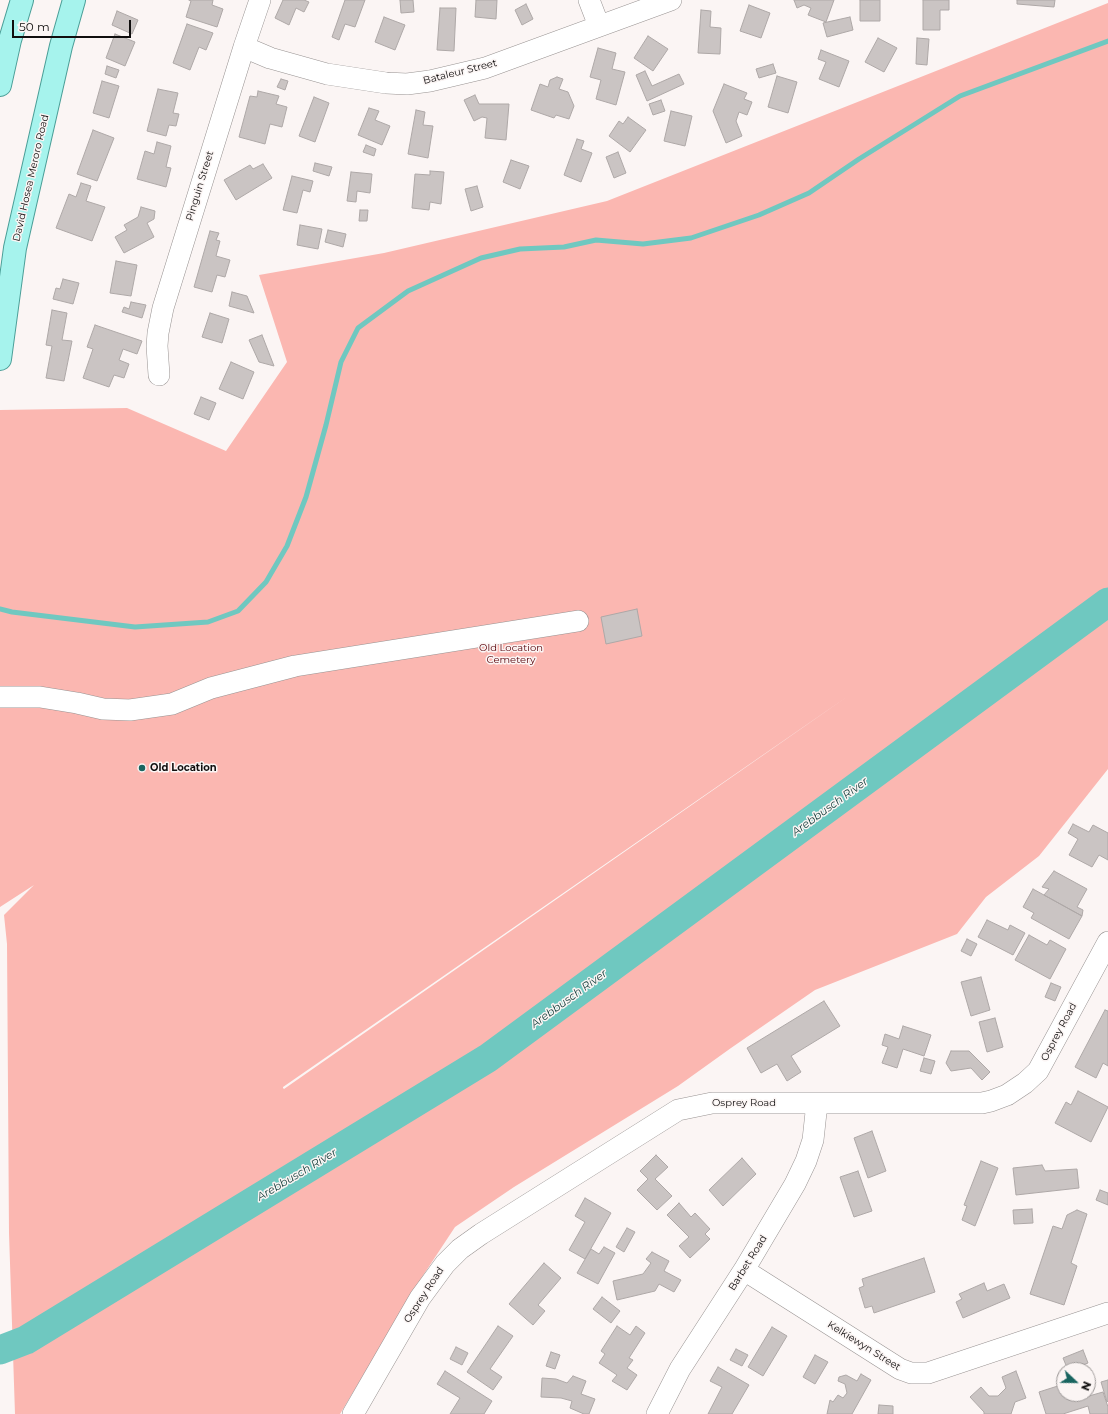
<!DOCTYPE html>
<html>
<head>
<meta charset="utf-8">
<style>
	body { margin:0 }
	#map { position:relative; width:1108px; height:1414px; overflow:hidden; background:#fbf5f4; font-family:Montserrat,sans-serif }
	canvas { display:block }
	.north { position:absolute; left:1056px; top:1362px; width:40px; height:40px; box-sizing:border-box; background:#fbf5f4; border:1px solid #9d9998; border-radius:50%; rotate:112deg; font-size:11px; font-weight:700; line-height:16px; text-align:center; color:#100e0e }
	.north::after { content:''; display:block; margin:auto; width:14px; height:18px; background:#196560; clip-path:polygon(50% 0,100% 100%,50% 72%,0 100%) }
	.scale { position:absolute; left:12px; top:20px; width:119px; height:18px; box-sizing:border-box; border:2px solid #100e0e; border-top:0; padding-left:5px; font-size:12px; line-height:14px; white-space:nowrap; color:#100e0e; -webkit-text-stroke:3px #fbf5f4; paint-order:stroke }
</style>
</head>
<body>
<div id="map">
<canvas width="1108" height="1414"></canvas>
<div class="north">N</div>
<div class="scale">50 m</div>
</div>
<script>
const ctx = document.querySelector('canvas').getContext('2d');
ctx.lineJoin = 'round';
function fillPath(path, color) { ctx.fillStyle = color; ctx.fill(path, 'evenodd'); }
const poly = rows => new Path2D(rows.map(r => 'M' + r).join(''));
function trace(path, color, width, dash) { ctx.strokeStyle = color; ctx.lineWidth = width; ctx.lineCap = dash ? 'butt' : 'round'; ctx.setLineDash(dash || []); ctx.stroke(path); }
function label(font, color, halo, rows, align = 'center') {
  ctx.font = font + ' Montserrat,sans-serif'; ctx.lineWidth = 3; ctx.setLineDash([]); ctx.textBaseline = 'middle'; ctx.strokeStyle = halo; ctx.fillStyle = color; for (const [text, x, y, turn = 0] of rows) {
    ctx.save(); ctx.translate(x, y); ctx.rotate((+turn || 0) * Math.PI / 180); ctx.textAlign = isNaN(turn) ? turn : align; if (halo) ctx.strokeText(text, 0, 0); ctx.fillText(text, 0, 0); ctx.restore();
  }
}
fillPath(poly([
	[1108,3,1108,769,1039,856,986,897,957,934,815,990,731,1048,678,1086,514,1187,455,1227,424,1274,340,1414,15,1414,9,1233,7,944,4,915,34,885,0,907,0,410,127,408,226,451,287,362,259,275,384,253,607,201],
	[851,694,284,1089,283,1088,283,1087]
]), '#fbb7b1');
trace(poly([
	[0,609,12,612,135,627,208,622,238,611,266,582,287,546,306,497,326,425,341,362,358,328,408,291,481,258,520,249,564,247,596,240,643,244,691,238,759,215,809,193,859,159,960,96,1108,41]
]), '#6fc8c0', 5);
trace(poly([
	[0,1350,26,1340,488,1058,1108,602]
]), '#6fc8c0', 29);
const building = poly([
	[189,0,213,0,212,5,223,9,217,27,186,17,191,1,189,0],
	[283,0,304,0,309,2,304,12,296,8,289,25,275,18,283,0],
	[345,0,365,0,355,27,345,24,339,40,332,37,345,0],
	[400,0,413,0,414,12,401,13,400,0],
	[476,0,497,0,496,19,475,17,476,0],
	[794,0,834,0,826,22,808,15,811,8,804,5,797,8,794,0],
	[860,0,880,0,880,21,860,21,860,0],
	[923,0,949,0,949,10,940,10,940,30,923,30,923,0],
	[1017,0,1055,0,1054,7,1017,4,1017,0],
	[526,4,533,19,522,25,515,10,526,4],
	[749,5,770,13,761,38,740,31,749,5],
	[440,8,456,8,454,51,437,50,440,8],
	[701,10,711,11,710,27,721,28,720,54,698,53,701,10],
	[117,11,138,20,132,34,112,25,117,11],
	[384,17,405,25,395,50,375,42,384,17],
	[850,17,853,30,827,37,823,23,850,17],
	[187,24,213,33,206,50,199,47,190,70,173,63,187,24],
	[115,34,135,42,125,66,106,58,115,34],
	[648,36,668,49,653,71,634,58,648,36],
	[878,38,897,48,884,72,865,62,878,38],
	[917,38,929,39,927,65,916,64,917,38],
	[598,48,616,53,612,69,625,72,616,105,596,99,601,80,590,77,598,48],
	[821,50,849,61,839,87,819,79,826,62,818,59,821,50],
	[773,64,776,73,759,78,756,69,773,64],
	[107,66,119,70,116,78,105,74,107,66],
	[645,71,652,86,679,74,684,84,647,101,636,75,645,71],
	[777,76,797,82,788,113,768,107,777,76],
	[557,77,563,79,559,89,568,92,574,106,569,119,556,115,554,118,531,110,540,84,548,87,550,80,557,77],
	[281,79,288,81,285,90,277,87,281,79],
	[102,81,119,86,109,118,93,113,102,81],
	[724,84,747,93,744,99,752,102,747,115,739,112,736,121,742,136,726,143,713,111,724,84],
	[158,89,178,93,173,113,179,114,176,126,169,125,166,136,147,131,158,89],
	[258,91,279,96,276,104,287,107,282,127,270,124,265,144,239,137,250,96,257,97,258,91],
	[475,95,479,104,509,104,506,140,485,138,487,118,482,117,474,121,464,100,475,95],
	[314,97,329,103,315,142,299,136,314,97],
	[661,100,665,111,653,115,649,104,661,100],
	[369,108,379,111,375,120,390,126,382,145,358,135,369,108],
	[416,110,425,112,423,125,433,126,428,158,408,154,416,110],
	[671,111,692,116,685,146,664,141,671,111],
	[628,117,646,130,630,152,609,136,619,121,623,124,628,117],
	[93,130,114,138,97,181,77,174,93,130],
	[577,139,584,141,581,149,592,153,581,182,564,175,577,139],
	[157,142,171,146,166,167,171,168,166,187,137,179,145,151,154,154,157,142],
	[366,145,376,149,374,156,363,152,366,145],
	[618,152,626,173,614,178,606,157,618,152],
	[511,160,529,166,520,189,503,182,511,160],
	[315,163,332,167,329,176,313,171,315,163],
	[263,164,272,178,236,200,224,180,250,165,253,169,263,164],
	[430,171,444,172,441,204,430,202,429,210,412,208,415,174,430,175,430,171],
	[351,172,372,174,370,193,357,191,356,202,347,201,351,172],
	[292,176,313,181,310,192,303,190,297,213,283,210,292,176],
	[81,183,91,186,86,201,105,207,92,241,56,228,69,194,76,197,81,183],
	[477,186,483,207,471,211,465,189,477,186],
	[141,207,155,211,154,219,147,223,154,237,124,253,115,237,127,230,124,225,138,217,141,207],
	[360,210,368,210,367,221,359,221,360,210],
	[300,225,322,229,318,249,297,245,300,225],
	[328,230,346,234,343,247,325,242,328,230],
	[210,231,219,233,216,240,220,241,216,256,230,260,225,277,217,275,212,292,194,287,210,231],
	[116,261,137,265,131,296,110,293,116,261],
	[63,279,79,283,73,304,53,299,56,288,60,289,63,279],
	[232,292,247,296,254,313,229,306,232,292],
	[131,302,146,305,142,318,122,312,124,307,129,309,131,302],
	[52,310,67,313,62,340,72,341,64,381,46,378,52,346,46,345,52,310],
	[210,313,229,319,222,343,202,337,210,313],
	[95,325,142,341,137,354,123,349,119,360,129,364,124,378,114,375,109,387,83,378,93,349,87,347,95,325],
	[262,335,274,366,259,362,249,340,262,335],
	[231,362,254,372,243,399,219,389,231,362],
	[201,397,216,403,209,420,194,414,201,397],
	[637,609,642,636,606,644,601,617,637,609],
	[1073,824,1089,832,1093,825,1108,833,1108,860,1099,855,1092,867,1069,855,1078,839,1068,833,1073,824],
	[1054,871,1087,889,1077,907,1083,910,1082,916,1044,895,1049,889,1042,887,1054,871],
	[1033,889,1082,916,1069,939,1031,918,1034,913,1023,907,1033,889],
	[987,920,1008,930,1010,925,1025,933,1013,955,978,937,987,920],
	[1029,935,1047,945,1050,940,1066,949,1050,979,1015,960,1029,935],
	[967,939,977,944,971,956,961,951,967,939],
	[981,977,990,1010,971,1016,961,982,981,977],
	[1051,983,1061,987,1055,1001,1045,997,1051,983],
	[824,1001,840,1026,791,1056,801,1072,787,1081,777,1064,761,1073,747,1048,824,1001],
	[1105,1010,1108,1011,1108,1066,1103,1063,1096,1078,1075,1067,1105,1010],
	[995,1018,1003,1047,987,1052,979,1022,995,1018],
	[903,1026,931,1035,924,1056,903,1049,897,1068,882,1063,888,1047,882,1045,885,1034,899,1039,903,1026],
	[951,1051,969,1051,990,1072,982,1080,971,1068,951,1071,946,1063,951,1051],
	[924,1058,935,1061,931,1074,920,1071,924,1058],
	[1078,1091,1108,1107,1091,1142,1055,1123,1066,1102,1071,1105,1078,1091],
	[872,1131,886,1171,868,1178,854,1138,872,1131],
	[656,1155,668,1167,655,1179,672,1196,657,1210,637,1190,648,1179,640,1171,656,1155],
	[742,1158,756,1174,723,1206,709,1190,742,1158],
	[981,1161,998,1168,975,1226,962,1220,967,1206,964,1205,981,1161],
	[1042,1165,1045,1171,1077,1169,1079,1188,1016,1195,1013,1168,1042,1165],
	[858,1171,872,1211,854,1217,840,1177,858,1171],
	[1100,1190,1108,1193,1108,1205,1096,1200,1100,1190],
	[585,1198,611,1213,585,1259,569,1250,585,1222,575,1216,585,1198],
	[679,1203,691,1217,695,1213,710,1229,705,1234,710,1239,690,1258,679,1246,689,1237,667,1215,679,1203],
	[1032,1209,1033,1223,1014,1224,1013,1210,1032,1209],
	[1077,1210,1087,1214,1071,1263,1077,1266,1064,1305,1030,1294,1053,1226,1062,1229,1067,1215,1077,1210],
	[627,1228,635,1232,624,1252,616,1247,627,1228],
	[604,1247,615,1253,598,1284,577,1273,591,1249,599,1254,604,1247],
	[652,1252,669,1261,664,1271,681,1280,674,1292,659,1284,655,1291,617,1300,613,1281,643,1274,651,1263,646,1259,652,1252],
	[924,1258,935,1292,874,1313,872,1306,865,1308,859,1288,864,1286,862,1279,924,1258],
	[544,1263,561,1278,538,1305,545,1311,533,1325,509,1304,544,1263],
	[984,1283,987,1291,1004,1284,1010,1298,963,1318,956,1302,962,1299,959,1294,984,1283],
	[602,1297,620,1311,611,1323,593,1309,602,1297],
	[498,1326,513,1336,490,1369,502,1377,493,1390,467,1372,498,1326],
	[617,1326,630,1335,636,1326,645,1333,629,1358,633,1360,627,1368,637,1375,627,1390,612,1381,617,1375,599,1363,605,1354,601,1351,617,1326],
	[772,1327,787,1336,763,1376,748,1367,772,1327],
	[456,1347,468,1353,462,1365,450,1359,456,1347],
	[736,1349,748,1355,742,1366,730,1360,736,1349],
	[1083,1350,1088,1363,1068,1370,1063,1358,1083,1350],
	[551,1352,560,1355,555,1369,546,1366,551,1352],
	[815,1355,828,1362,815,1384,803,1377,815,1355],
	[718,1367,749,1385,732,1414,708,1414,722,1387,710,1381,718,1367],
	[445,1371,492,1401,484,1414,450,1414,460,1398,437,1384,445,1371],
	[1016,1371,1026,1398,1015,1402,1011,1414,984,1414,984,1412,970,1397,981,1387,989,1396,998,1396,1006,1388,1002,1377,1016,1371],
	[861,1374,871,1380,852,1414,827,1414,830,1400,833,1402,838,1395,843,1398,847,1393,845,1384,838,1381,839,1377,846,1375,857,1381,861,1374],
	[573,1376,586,1381,581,1394,595,1399,589,1414,584,1414,570,1408,572,1401,561,1398,541,1397,542,1378,556,1379,567,1383,573,1376],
	[1108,1380,1108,1401,1107,1402,1101,1382,1108,1380],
	[1064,1384,1064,1394,1088,1393,1089,1396,1103,1392,1108,1407,1108,1414,1090,1414,1088,1406,1063,1414,1046,1414,1039,1392,1064,1384],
	[879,1405,893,1406,893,1414,878,1414,879,1405]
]);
fillPath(building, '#cac4c3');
trace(building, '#aea8a7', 1);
const minor = poly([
	[589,0,599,26],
	[244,47,270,58,327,74,386,83,407,84,430,81,485,68,671,0],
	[159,375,157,346,158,333,163,308,244,47,260,0],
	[0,697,40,697,77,703,103,709,130,710,172,704,211,688,295,666,578,621],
	[744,1270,900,1369,911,1373,928,1373,1108,1313],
	[353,1414,420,1298,445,1264,460,1249,481,1234,678,1110,712,1103,982,1103,991,1101,1007,1095,1025,1083,1038,1071,1108,942],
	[657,1414,680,1369,744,1270,795,1184,806,1161,813,1140,817,1103]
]);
const major = poly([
	[0,85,10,40,22,0],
	[0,359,15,248,61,46,74,0]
]);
trace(minor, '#989392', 22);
trace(major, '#4a9e97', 24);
trace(minor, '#fff', 21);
trace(major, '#a6f3ed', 22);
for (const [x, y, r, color] of [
	[142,768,4,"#196560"]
]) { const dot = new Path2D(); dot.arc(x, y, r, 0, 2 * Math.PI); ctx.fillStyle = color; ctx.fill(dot); trace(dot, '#fbf5f4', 1.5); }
label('10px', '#100e0e', '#fbf5f4', [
	["Bataleur Street",460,72,-14],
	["David Hosea Meroro Road",31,178,-77],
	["Pinguin Street",200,186,-73],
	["Osprey Road",1059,1032,-62],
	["Osprey Road",744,1103],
	["Barbet Road",748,1263,-58],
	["Osprey Road",424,1295,-57],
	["Kelkiewyn Street",864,1346,32]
]);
label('10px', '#580108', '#fbf5f4', [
	["Old Location",511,648],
	["Cemetery",511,660]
]);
label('bold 10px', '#100e0e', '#fbf5f4', [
	["Old Location",150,768]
], 'left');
label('italic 11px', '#133d3a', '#fbf5f4', [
	["Arebbusch River",830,807,-36],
	["Arebbusch River",569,999,-36],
	["Arebbusch River",297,1175,-31]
]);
</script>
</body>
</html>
